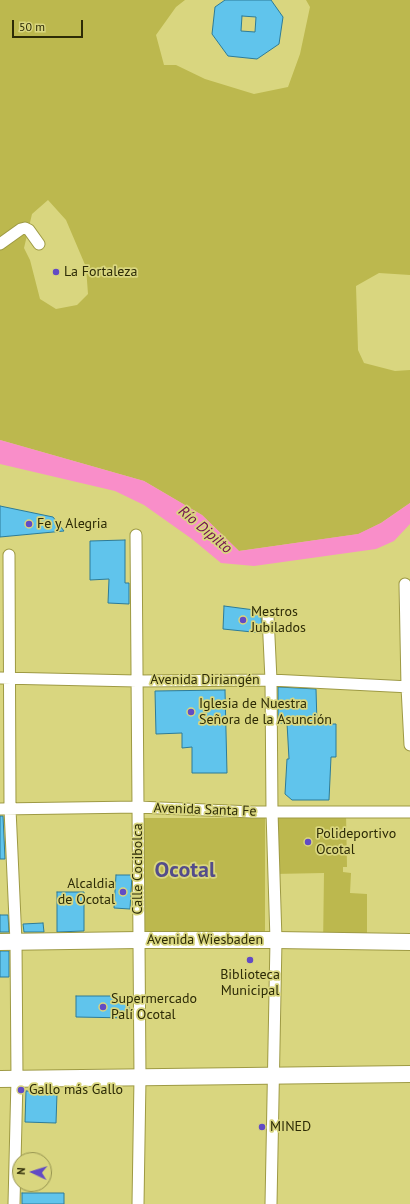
<!DOCTYPE html>
<html>
<head>
<meta charset="utf-8">
<style>
	body { margin:0 }
	#map { position:relative; width:410px; height:1204px; overflow:hidden; background:#d9d67f; font-family:"PT Sans",sans-serif }
	canvas { display:block }
	.north { position:absolute; left:12px; top:1152px; width:40px; height:40px; box-sizing:border-box; background:#d9d67f; border:1px solid #94924f; border-radius:50%; rotate:274deg; font-size:11px; font-weight:700; line-height:16px; text-align:center; color:#2d2b06 }
	.north::after { content:''; display:block; margin:auto; width:14px; height:18px; background:#624bc4; clip-path:polygon(50% 0,100% 100%,50% 72%,0 100%) }
	.scale { position:absolute; left:12px; top:20px; width:71px; height:18px; box-sizing:border-box; border:2px solid #2d2b06; border-top:0; padding-left:5px; font-size:12px; line-height:14px; white-space:nowrap; color:#2d2b06; -webkit-text-stroke:3px #d9d67f; paint-order:stroke }
</style>
</head>
<body>
<div id="map">
<canvas width="410" height="1204"></canvas>
<div class="north">N</div>
<div class="scale">50 m</div>
</div>
<script>
const ctx = document.querySelector('canvas').getContext('2d');
ctx.lineJoin = 'round';
function fillPath(path, color) { ctx.fillStyle = color; ctx.fill(path, 'evenodd'); }
const poly = rows => new Path2D(rows.map(r => 'M' + r).join(''));
function trace(path, color, width, dash) { ctx.strokeStyle = color; ctx.lineWidth = width; ctx.lineCap = dash ? 'butt' : 'round'; ctx.setLineDash(dash || []); ctx.stroke(path); }
function label(font, color, halo, rows, align = 'center') {
  ctx.font = font + ' "PT Sans",sans-serif'; ctx.lineWidth = 3.5; ctx.setLineDash([]); ctx.textBaseline = 'middle'; ctx.strokeStyle = halo; ctx.fillStyle = color; for (const [text, x, y, turn = 0] of rows) {
    ctx.save(); ctx.translate(x, y); ctx.rotate((+turn || 0) * Math.PI / 180); ctx.textAlign = isNaN(turn) ? turn : align; if (halo) ctx.strokeText(text, 0, 0); ctx.fillText(text, 0, 0); ctx.restore();
  }
}
fillPath(poly([
	[0,0,185,0,176,7,156,35,164,65,176,65,205,79,254,94,288,87,300,54,310,7,306,0,410,0,410,275,379,273,356,286,358,350,364,363,395,371,410,370,410,503,381,523,359,534,239,551,202,515,144,481,0,440],
	[48,200,66,220,86,267,88,294,77,305,56,309,40,299,30,260,24,248,32,214],
	[272,812,346,813,347,867,343,867,343,872,351,873,350,893,367,894,367,947,323,948,324,873,273,874],
	[143,818,265,818,265,935,144,932]
]), '#bcb84e');
fillPath(poly([
	[0,440,144,481,202,515,239,551,358,534,381,523,410,503,410,524,394,541,376,549,254,566,221,563,192,539,144,505,115,491,0,464]
]), '#f98ec9');
const building = poly([
	[225,0,271,0,283,17,279,44,257,59,228,56,212,34,215,7,225,0],
	[242,16,256,17,255,32,241,31,242,16],
	[0,506,53,517,64,531,0,537,0,506],
	[125,540,125,583,129,583,129,604,108,603,109,579,90,580,90,541,125,540],
	[224,606,262,611,261,616,262,633,223,629,224,606],
	[278,687,316,689,317,724,336,724,336,757,331,757,329,800,292,800,285,794,287,759,289,759,287,723,278,723,278,687],
	[225,690,227,773,192,773,192,747,182,748,182,733,156,734,155,691,225,690],
	[0,816,3,816,5,859,0,859,0,816],
	[116,875,132,875,130,909,114,908,116,875],
	[57,892,84,892,84,931,57,932,57,892],
	[0,915,8,915,9,932,0,932,0,915],
	[43,923,44,932,24,932,23,924,43,923],
	[0,951,9,951,9,977,0,977,0,951],
	[76,996,129,996,129,1018,76,1017,76,996],
	[26,1091,57,1093,56,1123,25,1122,26,1091],
	[22,1193,64,1193,64,1204,22,1204,22,1193]
]);
fillPath(building, '#60c4ec');
trace(building, '#2d7b98', 1);
const street = poly([
	[0,244,21,229,25,228,29,230,39,244],
	[136,535,140,1078,138,1204],
	[9,555,10,809,16,942,17,1079,14,1204],
	[405,584,407,687,410,745],
	[268,616,271,680,272,812,276,940,271,1204],
	[0,678,137,681,271,680,410,687],
	[0,809,138,807,252,812,410,812]
]);
const secondary = poly([
	[0,942,139,940,276,940,410,942],
	[0,1079,410,1074]
]);
trace(street, '#9e9a44', 13);
trace(secondary, '#9e9a44', 18);
trace(street, '#fff', 11);
trace(secondary, '#fff', 16);
for (const [x, y, r, color] of [
	[56,272,4,"#624bc4"],
	[29,524,4,"#624bc4"],
	[243,620,4,"#624bc4"],
	[191,712,4,"#624bc4"],
	[308,842,4,"#624bc4"],
	[123,892,4,"#624bc4"],
	[250,960,4,"#624bc4"],
	[103,1007,4,"#624bc4"],
	[21,1090,4,"#624bc4"],
	[262,1127,4,"#624bc4"]
]) { const dot = new Path2D(); dot.arc(x, y, r, 0, 2 * Math.PI); ctx.fillStyle = color; ctx.fill(dot); trace(dot, '#d9d67f', 1.5); }
label('14px', '#2d2b06', '#d9d67f', [
	["La Fortaleza",64,272],
	["Fe y Alegria",37,524],
	["Mestros",251,612],
	["Jubilados",251,628],
	["Iglesia de Nuestra",199,704],
	["Señora de la Asunción",199,720],
	["Polideportivo",316,834],
	["Ocotal",316,850],
	["Alcaldia",115,884,"right"],
	["de Ocotal",115,900,"right"],
	["Biblioteca",250,975,"center"],
	["Municipal",250,991,"center"],
	["Supermercado",111,999],
	["Palí Ocotal",111,1015],
	["Gallo más Gallo",29,1090],
	["MINED",270,1127]
], 'left');
label('14px', '#2d2b06', '#d9d67f', [
	["Avenida Diriangén",205,680],
	["Avenida Santa Fe",205,810,2],
	["Calle Cocibolca",138,869,-90],
	["Avenida Wiesbaden",205,940]
]);
label('italic 15px', '#70104f', '#d9d67f', [
	["Río Dipilto",205,530,40]
]);
label('bold 22px', '#534c8a', '#d9d67f', [
	["Ocotal",185,871]
]);
</script>
</body>
</html>
